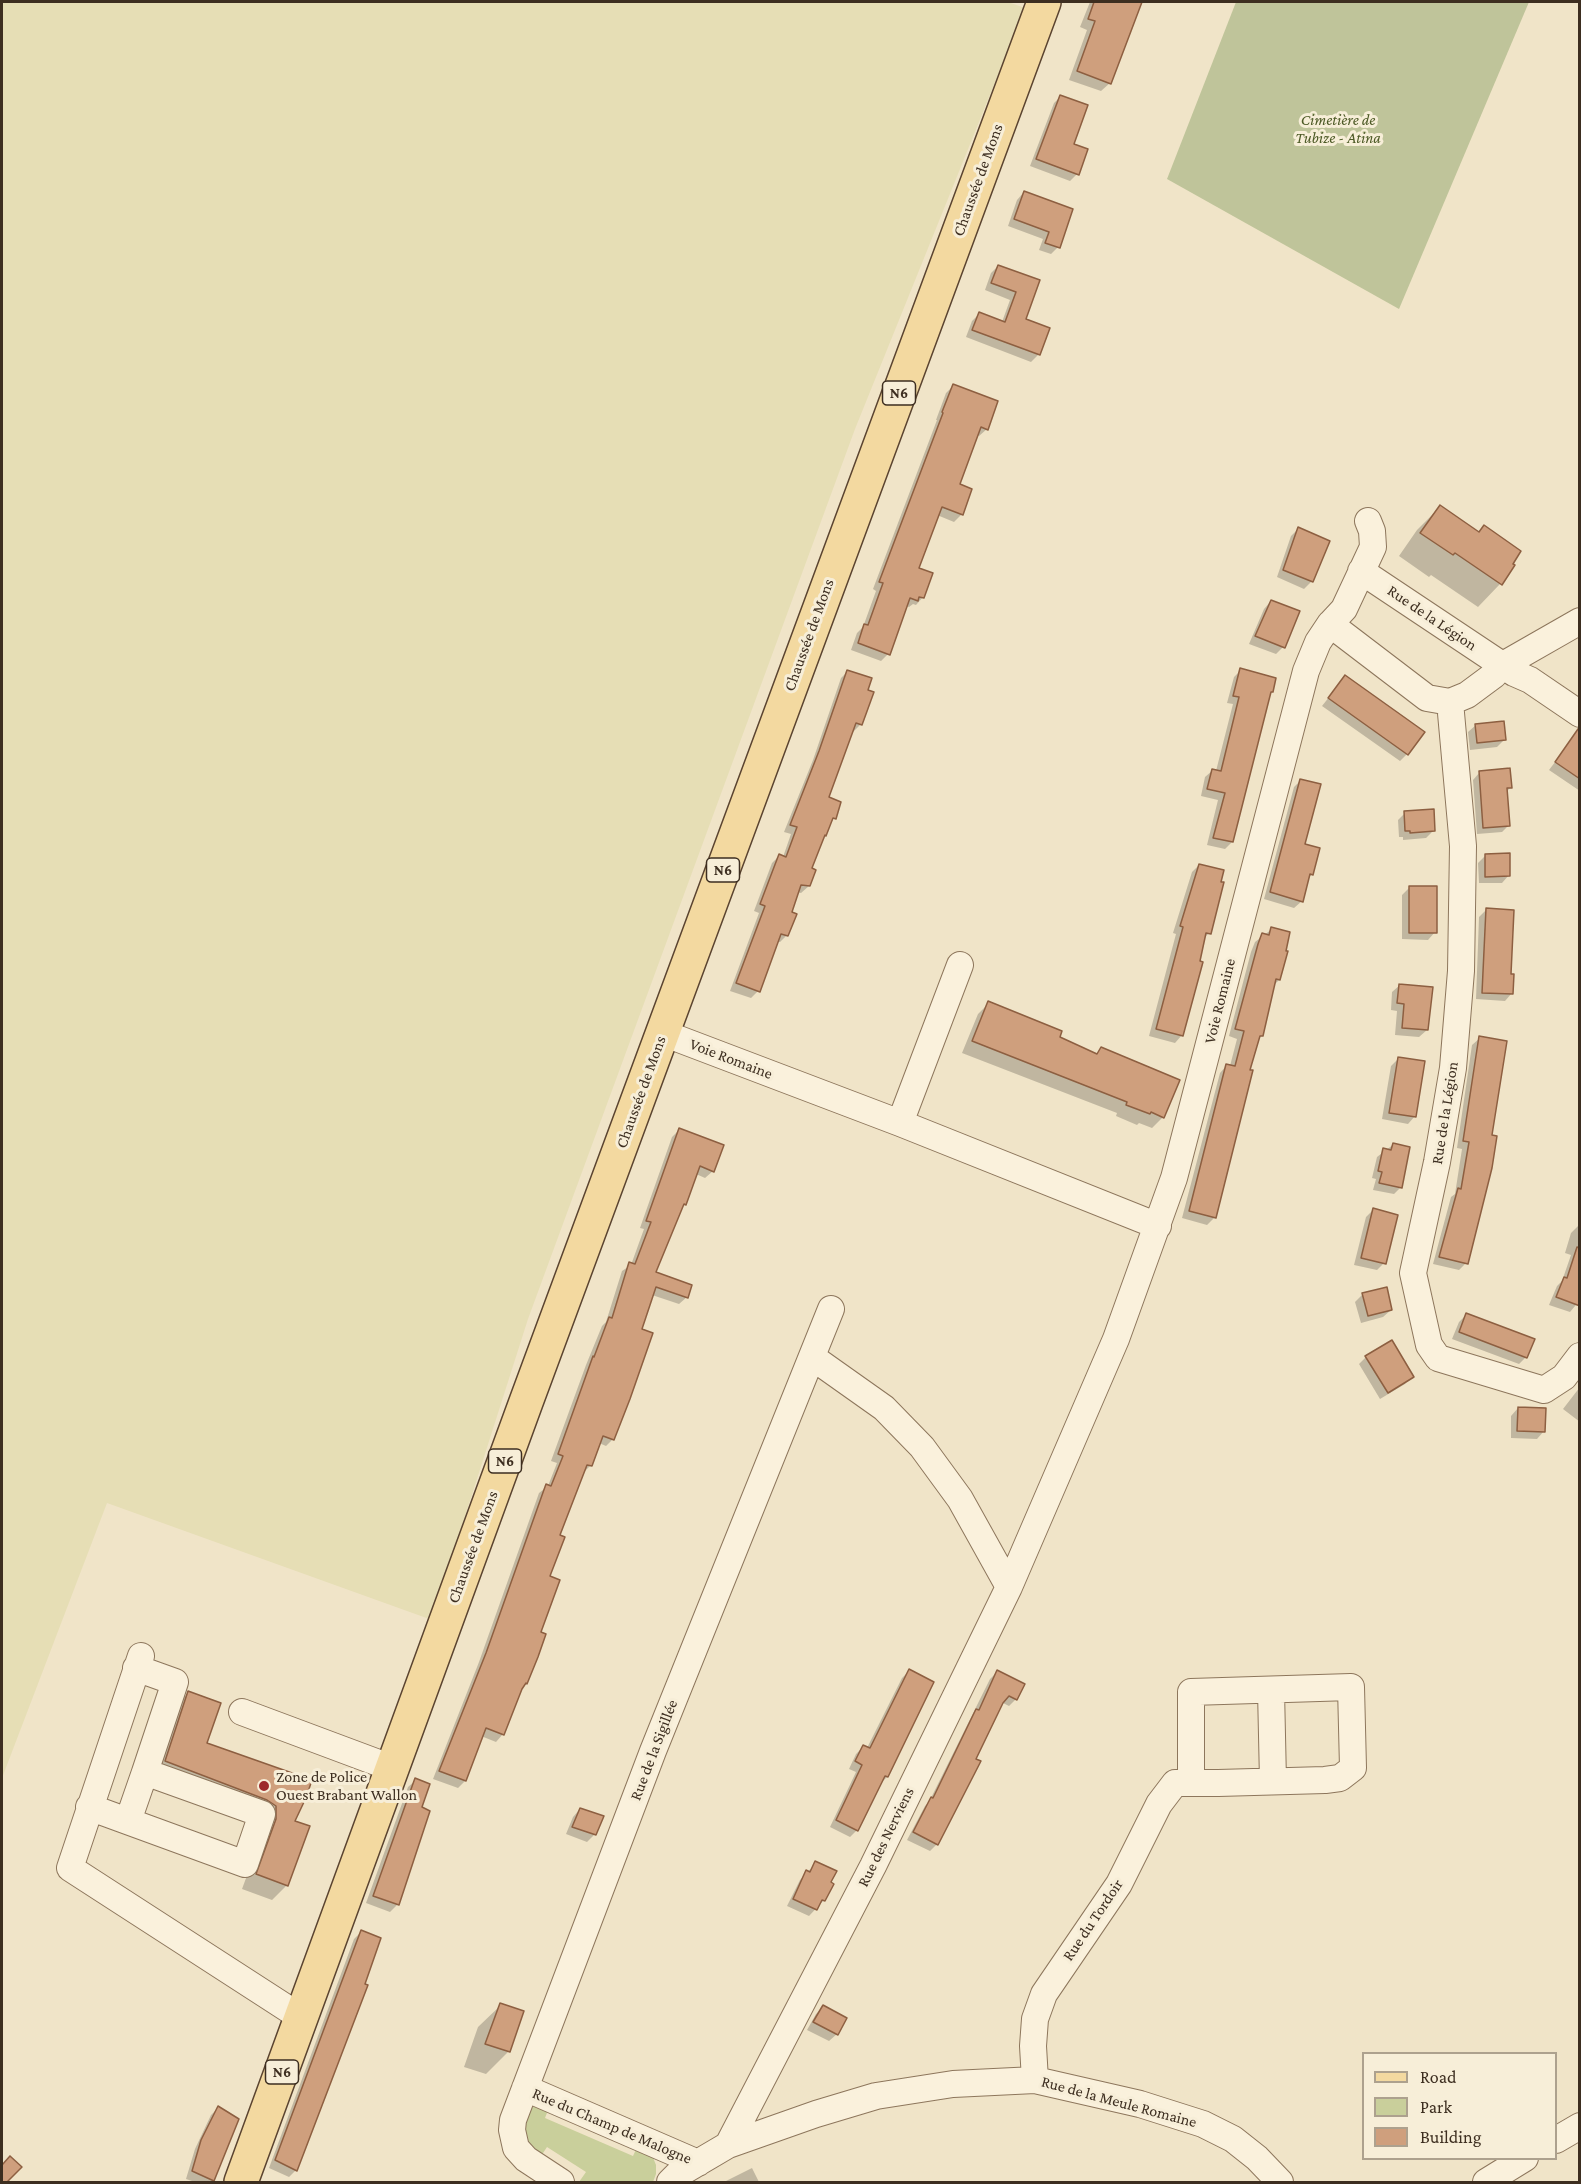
<!DOCTYPE html>
<html>
<head>
<meta charset="utf-8">
<style>
	body { margin:0 }
	#map { position:relative; width:1581px; height:2184px; overflow:hidden; background:#f0e4c8; font-family:"Crimson Pro",serif }
	canvas { display:block }
	.frame { position:absolute; inset:0; border:3px solid #3d2e20; pointer-events:none }
	.legend { position:absolute; left:1362px; top:2052px; width:195px; height:108px; box-sizing:border-box; background:#f7eed8; border:2px solid #ada18e; margin:0; padding:8px 10px; list-style:none; font-size:18px; color:#3d2e20 }
	.legend li { display:flex; align-items:center; gap:12px; height:30px }
	.legend b { width:30px; border:2px solid #ada18e }
</style>
</head>
<body>
<div id="map">
<canvas width="1581" height="2184"></canvas>
<div class="frame"></div>
<ul class="legend">
<li><b style="height:8px;background:#f3d9a0"></b>Road</li>
<li><b style="height:16px;background:#c9cf9b"></b>Park</li>
<li><b style="height:16px;background:#cf9f7d"></b>Building</li>
</ul>
</div>
<script>
const ctx = document.querySelector('canvas').getContext('2d');
ctx.lineJoin = 'round';
function fillPath(path, color) { ctx.fillStyle = color; ctx.fill(path, 'evenodd'); }
const poly = rows => new Path2D(rows.map(r => 'M' + r).join(''));
function trace(path, color, width, dash) { ctx.strokeStyle = color; ctx.lineWidth = width; ctx.lineCap = dash ? 'butt' : 'round'; ctx.setLineDash(dash || []); ctx.stroke(path); }
function label(font, color, halo, rows, align = 'center') {
  ctx.font = font + ' "Crimson Pro",serif'; ctx.lineWidth = 6; ctx.setLineDash([]); ctx.textBaseline = 'middle'; ctx.strokeStyle = halo; ctx.fillStyle = color; for (const [text, x, y, turn = 0] of rows) {
    ctx.save(); ctx.translate(x, y); ctx.rotate((+turn || 0) * Math.PI / 180); ctx.textAlign = isNaN(turn) ? turn : align; if (halo) ctx.strokeText(text, 0, 0); ctx.fillText(text, 0, 0); ctx.restore();
  }
}
fillPath(poly([
	[2,2,1008,2,1025,8,855,429,528,1319,432,1620,107,1503,2,1778]
]), '#e6deb5');
fillPath(poly([
	[538,2104,550,2105,545,2118,633,2156,639,2143,652,2155,656,2165,656,2174,653,2182,579,2182,586,2172,547,2147,539,2159,527,2149,520,2128,531,2108]
]), '#c9cf9b');
fillPath(poly([
	[1236,2,1529,2,1399,309,1167,179]
]), '#bfc49a');
fillPath(poly([
	[1090,2,1141,2,1110,83,1101,91,1069,80,1087,30,1080,27],
	[1061,96,1077,174,1070,181,1030,166,1054,103],
	[1024,192,1058,247,1051,254,1039,250,1043,239,1008,226,1017,200],
	[998,266,1038,281,1024,320,1039,354,1031,362,966,337,972,321,979,314,1002,322,1010,300,985,290,991,273],
	[953,386,987,429,979,436,977,435,958,485,962,514,954,522,937,515,918,569,923,597,916,605,913,604,909,607,906,606,888,654,881,661,851,650,857,633,863,627,876,591,873,589,937,420,936,420,946,393],
	[1440,507,1513,566,1500,584,1478,607,1431,575,1429,577,1399,556,1417,530],
	[1298,529,1312,581,1304,589,1277,577,1291,536],
	[1271,601,1283,647,1276,654,1249,644,1264,609],
	[1241,670,1269,694,1232,842,1225,849,1207,845,1218,800,1201,796,1205,777,1213,770,1216,771,1233,704,1227,703,1234,677],
	[848,671,861,724,853,732,851,731,827,798,834,818,829,823,810,869,809,886,801,893,797,892,790,913,787,935,780,942,776,942,758,991,751,998,730,991,759,913,754,911,772,863,779,856,783,857,791,834,784,832,813,760,841,678],
	[1345,677,1407,754,1400,761,1322,706],
	[1476,725,1505,739,1497,747,1470,750,1468,732],
	[1571,741,1580,747,1580,791,1549,770],
	[1480,772,1511,787,1506,792,1509,825,1502,832,1477,834,1473,780],
	[1301,780,1303,845,1312,874,1307,879,1302,901,1294,908,1264,899,1294,787],
	[1405,813,1433,831,1426,838,1403,840,1403,837,1399,837,1398,820],
	[1485,856,1509,875,1502,883,1479,883,1478,863],
	[1199,865,1209,933,1203,939,1182,1035,1175,1043,1149,1036,1176,934,1173,933,1192,872],
	[1409,888,1435,932,1428,940,1402,939,1402,895],
	[1486,910,1509,976,1512,993,1505,1001,1476,999,1479,917],
	[1272,929,1279,980,1274,985,1261,1035,1258,1039,1248,1071,1251,1071,1214,1218,1207,1225,1182,1218,1220,1073,1227,1065,1230,1066,1237,1039,1229,1036,1251,952,1255,942],
	[1400,985,1427,1030,1419,1037,1395,1035,1397,1011,1391,1010,1392,992],
	[989,1003,1095,1055,1101,1049,1163,1117,1152,1128,1139,1123,1137,1125,1116,1116,1117,1113,962,1053,978,1014],
	[1480,1038,1466,1263,1459,1270,1433,1264,1451,1197,1455,1194,1462,1149,1457,1148,1472,1045],
	[1398,1059,1415,1116,1408,1124,1382,1119,1391,1066],
	[679,1130,713,1171,705,1178,696,1174,654,1273,687,1297,679,1304,652,1295,640,1330,613,1439,606,1446,599,1443,591,1465,583,1473,558,1536,548,1577,540,1633,526,1683,523,1687,503,1734,496,1742,481,1736,465,1781,458,1788,433,1779,479,1662,539,1493,548,1486,557,1463,551,1461,586,1365,602,1326,606,1322,622,1271,631,1265,644,1229,640,1228,672,1137],
	[1394,1144,1401,1187,1394,1194,1373,1190,1376,1179,1372,1178,1377,1157],
	[1373,1210,1384,1263,1377,1270,1354,1265,1366,1217],
	[1580,1224,1580,1300,1570,1312,1549,1305,1557,1286,1562,1281,1571,1255,1565,1253,1571,1233],
	[1363,1294,1391,1310,1383,1317,1361,1323,1355,1302],
	[1466,1315,1526,1357,1519,1364,1452,1339,1459,1322],
	[1366,1357,1412,1376,1405,1384,1380,1399,1359,1364],
	[1580,1387,1580,1422,1563,1409],
	[1518,1408,1544,1431,1537,1439,1511,1438,1511,1416],
	[909,1671,887,1777,879,1785,857,1830,850,1837,830,1827,856,1772,849,1769,856,1754,863,1747,867,1748,902,1678],
	[997,1672,1016,1699,1009,1706,1003,1703,974,1760,937,1844,930,1851,907,1840,925,1806,929,1802,990,1679],
	[188,1693,205,1744,306,1792,309,1798,300,1807,293,1822,287,1885,272,1900,242,1889,262,1835,261,1822,150,1776,173,1708],
	[416,1780,420,1807,398,1904,390,1912,366,1903,408,1787],
	[580,1809,595,1834,587,1842,566,1834,573,1817],
	[816,1863,824,1900,809,1916,787,1906,800,1880],
	[361,1932,296,2170,289,2177,269,2168,354,1939],
	[501,2005,522,2012,508,2052,486,2074,464,2067,478,2027],
	[823,2007,837,2034,829,2041,807,2030,816,2014],
	[218,2108,213,2180,210,2182,195,2182,186,2179,195,2149,211,2115],
	[752,2168,759,2182,724,2182]
]), '#0003');
const building = poly([
	[1094,2,1142,2,1111,84,1077,71,1095,21,1088,19,1094,2],
	[1060,95,1088,105,1074,144,1088,149,1079,175,1036,159,1060,95],
	[1024,191,1073,209,1060,248,1045,243,1049,232,1014,219,1024,191],
	[998,265,1040,280,1026,319,1050,328,1040,355,972,330,979,312,1005,322,1016,292,991,283,998,265],
	[953,384,998,401,988,430,981,427,960,484,972,489,963,515,942,507,919,568,933,573,924,598,919,597,918,601,910,598,890,655,858,643,864,624,868,625,883,583,879,582,943,413,942,412,953,384],
	[1440,505,1479,532,1484,525,1521,551,1513,564,1515,565,1502,585,1455,553,1453,555,1420,533,1440,505],
	[1298,527,1330,541,1313,582,1283,570,1298,527],
	[1271,600,1300,611,1285,648,1255,636,1271,600],
	[1240,668,1276,678,1273,692,1271,692,1233,842,1213,838,1225,793,1207,789,1212,769,1221,771,1239,697,1233,696,1240,668],
	[847,670,872,678,868,690,874,692,862,725,856,723,829,797,841,802,836,819,833,818,826,836,825,835,812,868,816,870,810,886,801,885,792,912,797,914,788,936,781,934,760,992,736,983,765,906,760,904,779,854,786,857,797,827,790,825,819,751,847,670],
	[1345,675,1425,732,1408,755,1328,698,1345,675],
	[1504,721,1506,740,1477,743,1475,724,1504,721],
	[1578,729,1580,729,1580,779,1555,762,1578,729],
	[1510,768,1512,788,1507,788,1510,826,1483,828,1479,771,1510,768],
	[1300,779,1321,784,1305,844,1320,848,1313,875,1310,874,1303,902,1270,892,1300,779],
	[1434,809,1435,831,1410,833,1410,831,1405,831,1404,811,1434,809],
	[1510,853,1510,876,1485,877,1485,854,1510,853],
	[1199,864,1224,870,1221,882,1224,882,1211,934,1206,933,1200,961,1203,962,1183,1036,1156,1029,1183,927,1180,926,1199,864],
	[1409,886,1437,886,1437,933,1409,933,1409,886],
	[1486,908,1514,910,1511,974,1514,974,1513,994,1482,993,1486,908],
	[1271,927,1290,932,1286,951,1288,951,1280,980,1276,979,1263,1036,1260,1036,1250,1070,1253,1070,1216,1218,1189,1211,1226,1064,1235,1066,1244,1031,1235,1029,1258,944,1262,933,1269,935,1271,927],
	[1399,984,1433,987,1428,1030,1402,1028,1404,1004,1397,1003,1399,984],
	[988,1001,1062,1031,1060,1037,1097,1054,1101,1047,1180,1080,1164,1118,1151,1112,1150,1114,1126,1105,1127,1102,972,1041,988,1001],
	[1479,1036,1507,1041,1492,1135,1497,1136,1492,1168,1468,1264,1439,1257,1458,1188,1461,1189,1469,1142,1463,1141,1479,1036],
	[1398,1057,1425,1061,1416,1117,1389,1113,1398,1057],
	[679,1128,724,1145,714,1172,700,1166,686,1205,684,1204,656,1272,692,1285,688,1298,656,1287,642,1329,653,1333,630,1399,614,1440,603,1436,592,1466,587,1465,560,1535,565,1537,550,1576,560,1580,541,1632,546,1634,538,1657,527,1684,526,1683,522,1689,504,1735,486,1728,466,1781,439,1771,486,1653,546,1484,551,1486,563,1456,558,1454,593,1356,594,1357,609,1317,612,1318,629,1262,635,1264,651,1222,646,1221,679,1128],
	[1393,1143,1410,1147,1402,1188,1379,1183,1382,1172,1378,1171,1383,1148,1391,1150,1393,1143],
	[1373,1208,1398,1215,1386,1264,1361,1258,1373,1208],
	[1577,1247,1580,1248,1580,1306,1556,1297,1564,1277,1567,1278,1577,1247],
	[1387,1287,1392,1310,1368,1316,1362,1293,1387,1287],
	[1466,1313,1535,1339,1527,1358,1459,1332,1466,1313],
	[1392,1340,1414,1377,1388,1393,1365,1356,1392,1340],
	[1518,1407,1546,1408,1545,1432,1517,1431,1518,1407],
	[909,1669,934,1682,888,1777,885,1776,858,1831,836,1820,862,1765,855,1761,863,1745,870,1748,909,1669],
	[997,1670,1025,1684,1017,1700,1009,1696,1003,1703,976,1759,981,1761,938,1845,913,1832,931,1797,933,1798,976,1709,979,1710,997,1670],
	[188,1691,221,1703,207,1743,312,1780,308,1792,310,1798,304,1802,295,1821,310,1826,288,1886,256,1874,276,1819,276,1806,267,1800,165,1761,188,1691],
	[415,1778,430,1784,422,1807,430,1811,399,1905,373,1896,415,1778],
	[580,1808,604,1816,596,1835,572,1827,580,1808],
	[815,1861,837,1871,831,1882,834,1884,825,1901,822,1900,817,1910,793,1899,806,1870,810,1872,815,1861],
	[361,1930,381,1938,365,1984,368,1985,297,2171,275,2160,361,1930],
	[500,2003,524,2011,510,2052,485,2044,500,2003],
	[823,2005,847,2018,838,2035,813,2022,823,2005],
	[218,2106,239,2119,214,2181,192,2171,201,2140,218,2106],
	[10,2156,22,2167,7,2182,2,2182,2,2165,10,2156]
]);
fillPath(building, '#cf9f7d');
trace(building, '#8d5f41', 1.5);
const minor = poly([
	[1361,571,1514,673,1530,680,1580,714],
	[1330,624,1427,698,1450,702,1463,846,1461,971,1453,1068,1437,1162,1413,1273,1429,1345,1438,1358,1544,1390,1564,1377,1580,1356],
	[1450,702,1467,695,1494,675,1503,665,1580,621],
	[663,1033,900,1123,1158,1226],
	[900,1123,960,965],
	[812,1357,884,1408,922,1447,960,1499,1009,1587],
	[141,1656,70,1868,302,2018],
	[1271,1690,1273,1781],
	[242,1712,392,1768],
	[89,1807,245,1864,262,1814,145,1772,175,1682,136,1668],
	[128,1821,145,1772],
	[1035,2080,1033,2046,1035,2019,1044,1994,1119,1884,1159,1804,1175,1783,1218,1783,1325,1780,1340,1778,1353,1768,1351,1687,1191,1692,1191,1783],
	[525,2088,698,2163],
	[1556,2140,1580,2126],
	[728,2145,873,1866,1009,1587,1116,1339,1174,1178,1306,671,1318,642,1330,624,1344,609,1373,547,1372,531,1368,521],
	[561,2182,526,2159,516,2148,512,2130,513,2120,653,1751,831,1309],
	[670,2182,677,2175,728,2145,816,2114,876,2096,953,2084,1035,2080,1140,2104,1203,2124,1233,2139,1257,2158,1280,2182],
	[1486,2182,1525,2158]
]);
const major = poly([
	[241,2182,526,1402,1044,2]
]);
trace(minor, '#8d765c', 28);
trace(major, '#5b4430', 36);
trace(minor, '#faf1dc', 26);
trace(major, '#f3d9a0', 33);
for (const [x, y, r, color] of [
	[264,1786,6,"#9e2a2b"]
]) { const dot = new Path2D(); dot.arc(x, y, r, 0, 2 * Math.PI); ctx.fillStyle = color; ctx.fill(dot); trace(dot, '#f7eed8', 2); }
for (const [x, y, w] of [
	[899,393,33],
	[723,870,33],
	[505,1461,33],
	[282,2072,33]
]) { const box = new Path2D(); box.roundRect(x - w / 2, y - 12, w, 24, 4.5); ctx.fillStyle = '#f7eed8'; ctx.fill(box); trace(box, '#3d2e20', 1.5); }
label('bold 15px', '#3d2e20', null, [
	["N6",899,393],
	["N6",723,870],
	["N6",505,1461],
	["N6",282,2072]
]);
label('italic 16px', '#4d5a26', '#f7eed8', [
	["Cimetière de",1338,120],
	["Tubize - Atina",1338,138]
]);
label('16px', '#3d2e20', '#f7eed8', [
	["Chaussée de Mons",978,180,-70],
	["Rue de la Légion",1432,618,34],
	["Chaussée de Mons",809,635,-70],
	["Voie Romaine",1220,1001,-76],
	["Voie Romaine",731,1059,21],
	["Chaussée de Mons",641,1092,-70],
	["Rue de la Légion",1445,1113,-81],
	["Chaussée de Mons",473,1547,-70],
	["Rue de la Sigillée",654,1750,-69],
	["Rue des Nerviens",886,1837,-64],
	["Rue du Tordoir",1093,1920,-56],
	["Rue de la Meule Romaine",1119,2102,15],
	["Rue du Champ de Malogne",612,2126,23]
]);
label('16px', '#3d2e20', '#f7eed8', [
	["Zone de Police",276,1777],
	["Ouest Brabant Wallon",276,1795]
], 'left');
</script>
</body>
</html>
